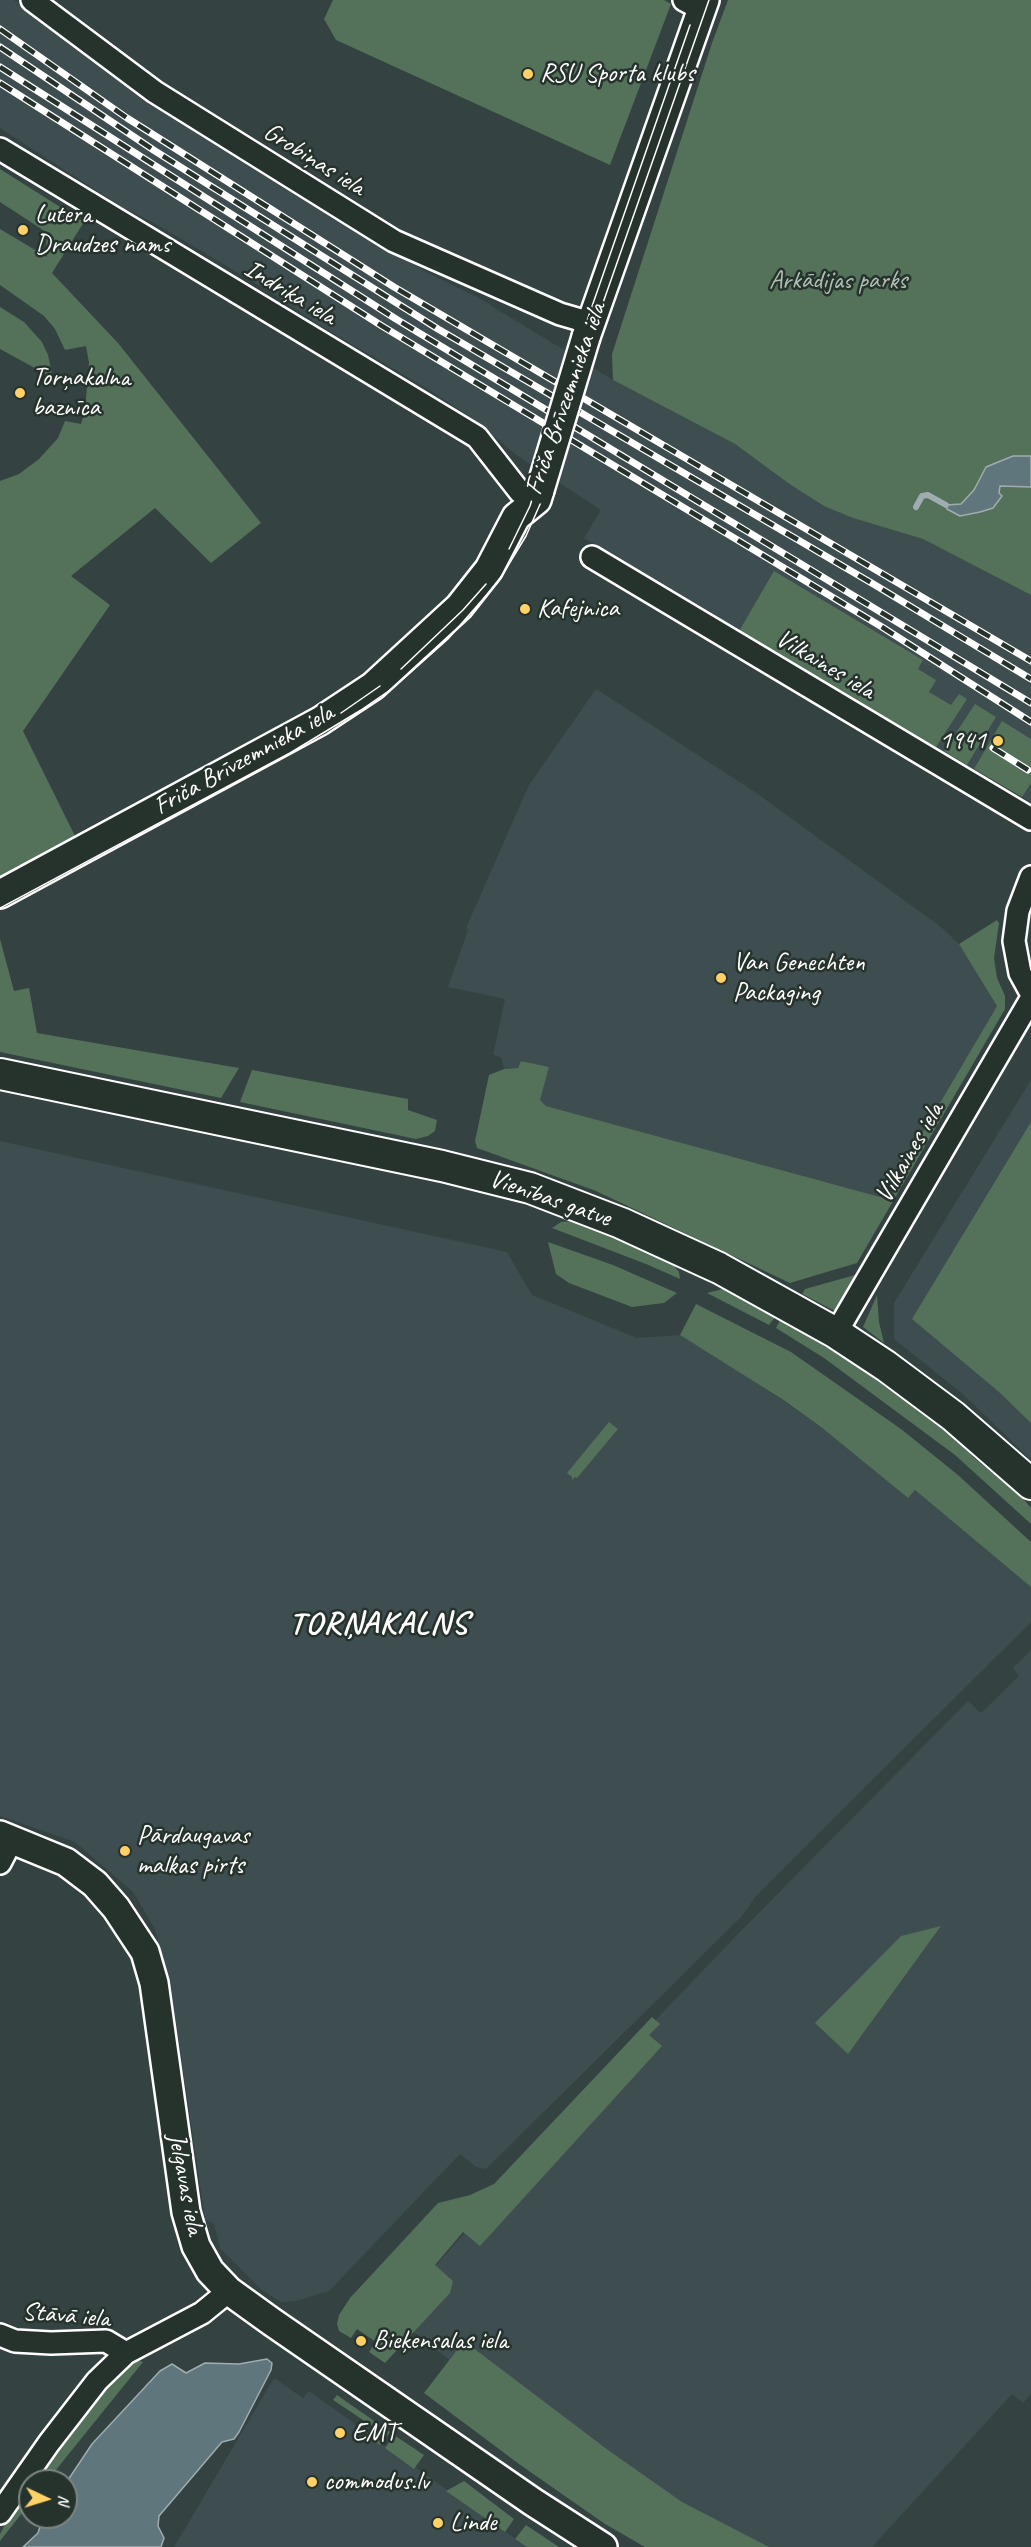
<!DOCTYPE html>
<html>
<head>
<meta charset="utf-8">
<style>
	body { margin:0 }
	#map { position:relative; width:1031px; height:2547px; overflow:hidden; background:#344242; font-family:Caveat,sans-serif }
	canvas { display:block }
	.north { position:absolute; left:18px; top:2469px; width:60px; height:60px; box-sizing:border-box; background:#26332d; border:2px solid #7d8581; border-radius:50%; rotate:94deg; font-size:16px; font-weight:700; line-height:24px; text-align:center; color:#fff }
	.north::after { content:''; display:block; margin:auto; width:21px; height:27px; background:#ffd166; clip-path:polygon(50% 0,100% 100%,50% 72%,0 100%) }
</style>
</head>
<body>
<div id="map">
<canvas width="1031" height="2547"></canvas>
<div class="north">N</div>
</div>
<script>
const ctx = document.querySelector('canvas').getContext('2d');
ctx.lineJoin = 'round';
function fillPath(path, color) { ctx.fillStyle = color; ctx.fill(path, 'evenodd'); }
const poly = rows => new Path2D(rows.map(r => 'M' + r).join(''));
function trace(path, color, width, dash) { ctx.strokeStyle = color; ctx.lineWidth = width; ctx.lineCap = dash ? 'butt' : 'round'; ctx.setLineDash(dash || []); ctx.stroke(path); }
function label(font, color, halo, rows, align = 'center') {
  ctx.font = font + ' Caveat,sans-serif'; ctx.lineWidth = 5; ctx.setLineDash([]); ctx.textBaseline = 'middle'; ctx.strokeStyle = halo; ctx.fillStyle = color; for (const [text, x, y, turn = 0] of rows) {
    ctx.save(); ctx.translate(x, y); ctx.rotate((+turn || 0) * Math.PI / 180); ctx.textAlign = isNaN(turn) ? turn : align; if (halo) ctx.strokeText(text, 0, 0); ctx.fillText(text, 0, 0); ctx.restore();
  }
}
fillPath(poly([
	[0,0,14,0,101,63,276,178,428,273,477,297,613,380,735,444,788,483,853,518,923,539,1031,595,1031,802,712,618,714,614,584,538,601,510,515,454,478,422,431,391,316,323,267,290,156,224,122,207,0,128],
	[596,689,755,792,941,927,959,944,982,977,997,1006,884,1198,546,1106,539,1100,549,1067,521,1061,518,1068,504,1069,501,1057,493,1055,505,999,448,987,468,930,466,928,529,785],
	[1031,1080,1031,1460,965,1396,894,1339,894,1303],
	[0,1141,507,1252,532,1295,637,1338,680,1335,742,1372,821,1427,908,1498,915,1490,1031,1587,1031,1622,756,1896,742,1916,486,2169,476,2167,460,2154,329,2291,296,2301,281,2302,263,2291,220,2248,214,2224,205,2219,171,1988,155,1929,133,1892,75,1842,0,1816],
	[1031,1650,1031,2394,1023,2403,1012,2394,872,2547,735,2547,506,2404,392,2315,620,2057,736,1936,968,1701,981,1713,1019,1676,1013,1668],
	[274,2378,303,2398,309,2391,527,2547,174,2547]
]), '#3e4d50');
fillPath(poly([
	[333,0,664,0,671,4,610,165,336,40,324,19],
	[728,0,1031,0,1031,595,923,539,853,518,824,506,788,483,735,444,613,380,612,354,712,43],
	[0,169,84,222,52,273,118,343,261,523,211,563,155,508,71,576,110,605,23,731,76,838,0,879,0,481,19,474,39,459,58,438,65,421,81,424,85,410,89,363,86,346,65,350,55,329,44,316,0,285,0,229,47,257,46,232,0,202],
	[0,307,24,322,42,342,48,355,53,378,0,349],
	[774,571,923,660,918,669,936,680,929,692,951,705,959,694,967,699,936,747,738,633],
	[975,704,996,717,967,765,944,751],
	[1002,721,1031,739,1031,783,1022,797,974,769],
	[997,920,999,923,994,958,997,978,1005,996,1005,1009,857,1263,790,1283,596,1191,477,1148,475,1141,489,1075,504,1069,518,1068,521,1061,549,1067,540,1100,546,1106,884,1198,997,1006,959,944],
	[0,939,14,991,29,988,37,1033,239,1068,221,1098,0,1052],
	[252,1070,408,1099,408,1110,437,1120,435,1131,428,1136,416,1139,240,1102],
	[1031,1122,1031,1423,999,1392,912,1319],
	[572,1221,669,1259,679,1272,680,1279,646,1264,552,1228,561,1222],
	[548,1242,613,1265,677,1293,664,1303,632,1307,569,1283,556,1274],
	[855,1275,847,1304,837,1312,802,1294,805,1289],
	[723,1289,729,1291,776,1316,769,1325,707,1293],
	[877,1295,879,1322,884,1343,863,1327],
	[696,1304,791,1352,901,1429,958,1475,1031,1542,1031,1587,915,1490,908,1498,821,1427,782,1399,680,1335],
	[781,1318,854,1363,958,1440,973,1457,1021,1496,1031,1508,1031,1524,955,1455,824,1358,776,1328],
	[609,1422,618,1429,577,1478,575,1477,572,1480,572,1477,567,1473],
	[941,1926,848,2054,815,2023,901,1936],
	[652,2017,660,2024,649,2035,662,2046,480,2246,463,2232,435,2265,453,2281,450,2293,385,2363,369,2352,376,2342,357,2329,351,2338,339,2331,337,2324,339,2315,350,2298,438,2203,470,2195,494,2184],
	[464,2341,608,2450,682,2502,769,2547,645,2547,605,2524,519,2464,424,2393],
	[138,2360,143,2362,47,2481,35,2481,120,2371],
	[337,2395,390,2432,380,2445,366,2435,372,2426,333,2400],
	[394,2435,424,2455,414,2469,385,2448],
	[464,2481,514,2519,505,2532,446,2491],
	[30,2487,30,2503,0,2541,0,2534,8,2519],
	[526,2525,559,2547,527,2547,515,2539]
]), '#547159');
const water = poly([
	[1013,456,1031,456,1031,487,1000,486,999,493,1002,496,993,508,980,512,960,516,947,509,946,505,961,504,974,490,986,467,1013,456],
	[267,2359,272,2363,271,2370,239,2432,234,2439,222,2442,159,2516,158,2526,164,2538,161,2547,23,2547,38,2533,43,2517,66,2517,66,2483,92,2444,160,2371,172,2364,186,2373,205,2363,239,2364,267,2359]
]);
fillPath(water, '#5f767c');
trace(water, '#9fadb0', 1.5);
trace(poly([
	[916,507,922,496,928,495,946,505]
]), '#9fadb0', 6);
const minor = poly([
	[32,0,155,92,394,241,560,314,591,323],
	[684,0,701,9],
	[0,149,477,437,520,492,537,500],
	[592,557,1031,819],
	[1031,877,1018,911,1014,941,1020,973,1031,993],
	[836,1333,1031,999],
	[0,1863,12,1840],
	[0,2335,15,2341,51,2343,106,2341,126,2353],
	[0,2513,49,2443,97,2381,126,2353,202,2313,229,2291]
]);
const tertiary = poly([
	[586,337,705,0],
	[0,894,320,721,373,686,459,607,489,569,516,517,537,500,540,490],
	[0,1835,66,1862,95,1884,116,1908,145,1952,154,1983,186,2212,196,2246,210,2271,229,2291,272,2322,533,2502,603,2547]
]);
const secondary = poly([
	[0,1074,442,1166,530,1188,621,1223,719,1268,836,1333,886,1366,953,1416,1031,1484]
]);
trace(minor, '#fff', 26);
trace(tertiary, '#fff', 32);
trace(secondary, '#fff', 34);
trace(minor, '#26332d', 21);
trace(tertiary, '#26332d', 27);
trace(secondary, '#26332d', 30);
trace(poly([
	[509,549,530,506,582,335,690,25],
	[401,669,463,610,486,584],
	[341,713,380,686],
	[0,908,290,753,361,710,393,688,448,639,498,582,526,536,545,493,590,340,709,0]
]), '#fff', 1.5);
const rail = poly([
	[0,29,127,118,394,287,1031,661],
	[0,47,155,151,438,329,875,585,1031,679],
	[0,67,396,319,1031,703],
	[0,83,382,326,882,627,1031,722],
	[993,748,1028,770]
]);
trace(rail, '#fff', 7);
trace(rail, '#26332d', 4.5, [14]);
const tertiaryBridge = poly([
	[540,490,586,337]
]);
trace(tertiaryBridge, '#fff', 32, []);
trace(tertiaryBridge, '#26332d', 27);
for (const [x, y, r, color] of [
	[528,74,6,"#ffd166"],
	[23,230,6,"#ffd166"],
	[20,393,6,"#ffd166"],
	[525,609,6,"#ffd166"],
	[998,741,6,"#ffd166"],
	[721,978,6,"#ffd166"],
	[125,1851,6,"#ffd166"],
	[361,2341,6,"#ffd166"],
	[340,2433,6,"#ffd166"],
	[312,2482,6,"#ffd166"],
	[438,2523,6,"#ffd166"]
]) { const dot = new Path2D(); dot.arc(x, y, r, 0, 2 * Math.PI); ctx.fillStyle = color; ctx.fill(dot); trace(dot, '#26332d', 2); }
label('26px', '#fff', '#26332d', [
	["RSU Sporta klubs",540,74],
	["Lutera",35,215],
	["Draudzes nams",35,245],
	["Torņakalna",32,378],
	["baznīca",32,408],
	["Kafejnica",537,609],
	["1941",986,741,"right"],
	["Van Genechten",733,963],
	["Packaging",733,993],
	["Pārdaugavas",137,1836],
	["malkas pirts",137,1866],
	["Bieķensalas iela",373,2341],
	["EMT",352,2433],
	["commodus.lv",324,2482],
	["Linde",450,2523]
], 'left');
label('26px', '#fff', '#26332d', [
	["Grobiņas iela",314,160,32],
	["Indriķa iela",290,293,31],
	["Friča Brīvzemnieka iela",566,399,-71],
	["Vilkaines iela",825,665,31],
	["Friča Brīvzemnieka iela",244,760,-29],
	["Vilkaines iela",910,1153,-60],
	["Vienības gatve",550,1199,19],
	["Jelgavas iela",185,2184,79],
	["Stāvā iela",66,2316,5]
]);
label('26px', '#b2bfb4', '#26332d', [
	["Arkādijas parks",838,281]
]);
ctx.letterSpacing = '1.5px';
label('bold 32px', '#fff', '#26332d', [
	["TORŅAKALNS",379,1625]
]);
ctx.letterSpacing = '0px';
</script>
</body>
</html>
